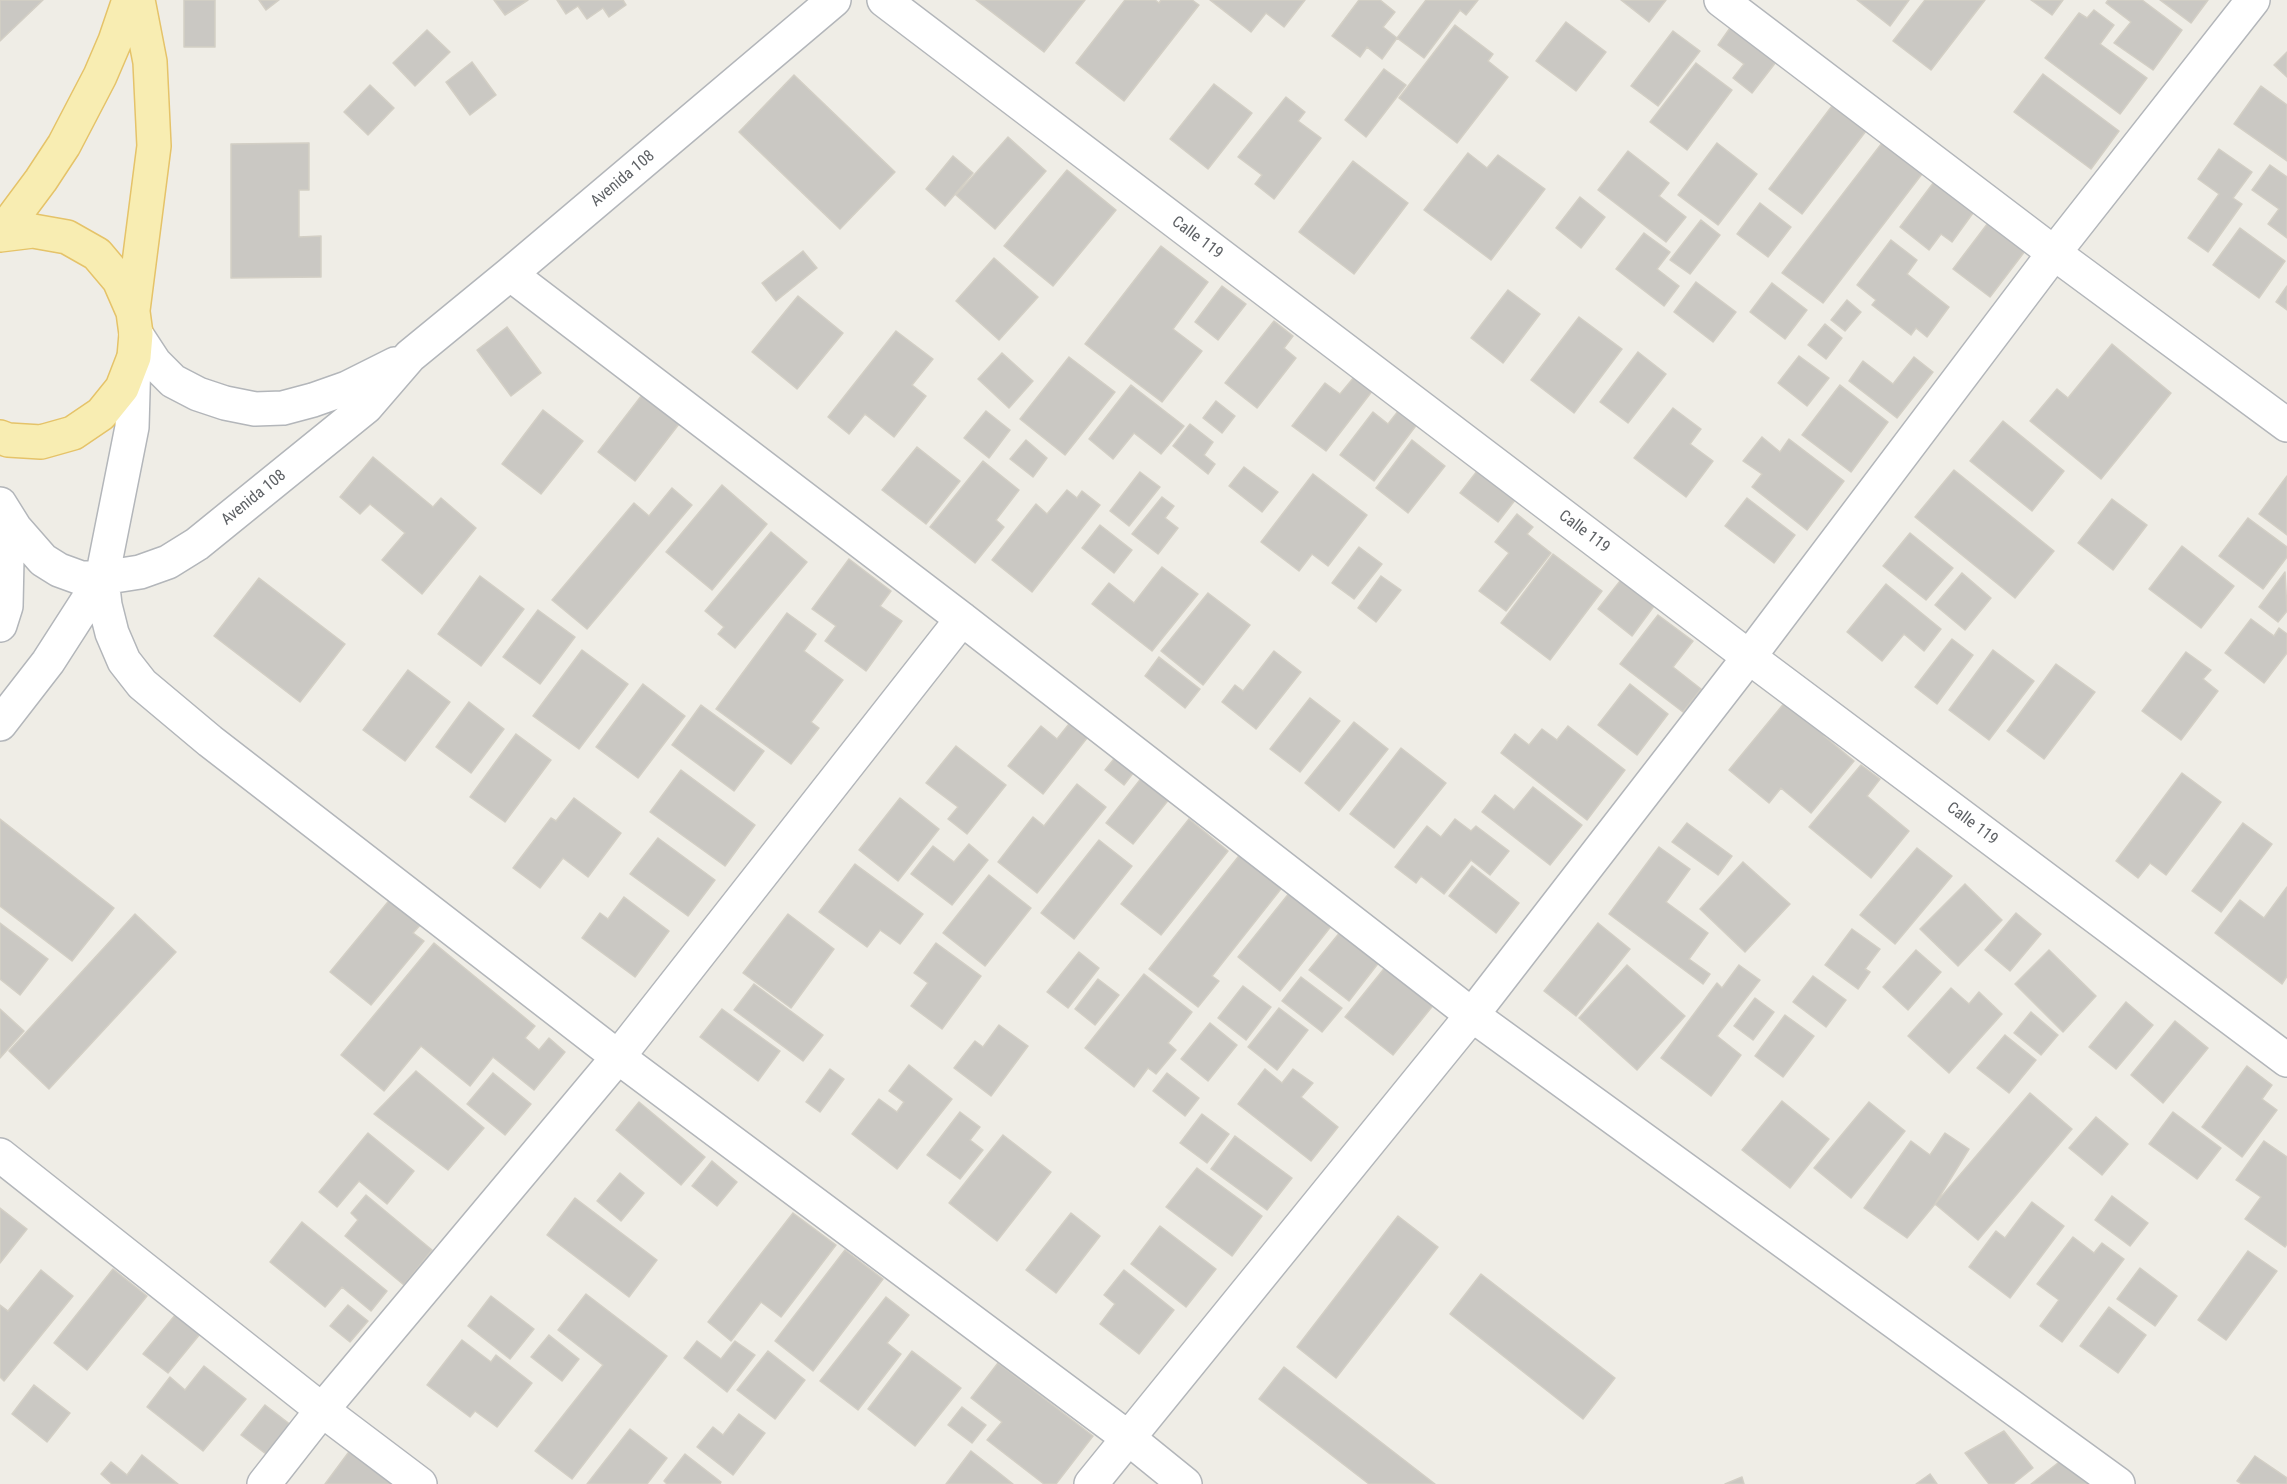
<!DOCTYPE html>
<html>
<head>
<meta charset="utf-8">
<style>
	body { margin:0 }
	canvas { display:block; background:#efede6 }
</style>
</head>
<body>
<canvas width="2287" height="1484"></canvas>
<script>
const ctx = document.querySelector('canvas').getContext('2d');
ctx.lineJoin = 'round';
function fillPath(path, color) { ctx.fillStyle = color; ctx.fill(path, 'evenodd'); }
const poly = rows => new Path2D(rows.map(r => 'M' + r).join(''));
function trace(path, color, width, dash) { ctx.strokeStyle = color; ctx.lineWidth = width; ctx.lineCap = dash ? 'butt' : 'round'; ctx.setLineDash(dash || []); ctx.stroke(path); }
function label(font, color, halo, rows, align = 'center') {
  ctx.font = font + ' "Roboto Condensed",sans-serif'; ctx.lineWidth = 4.5; ctx.setLineDash([]); ctx.textBaseline = 'middle'; ctx.strokeStyle = halo; ctx.fillStyle = color; for (const [text, x, y, turn = 0] of rows) {
    ctx.save(); ctx.translate(x, y); ctx.rotate((+turn || 0) * Math.PI / 180); ctx.textAlign = isNaN(turn) ? turn : align; if (halo) ctx.strokeText(text, 0, 0); ctx.fillText(text, 0, 0); ctx.restore();
  }
}
const building = poly([
	[0,0,43,0,0,41,0,0],
	[184,0,215,0,215,47,184,47,184,0],
	[259,0,279,0,266,10,259,0],
	[494,0,528,0,505,15,494,0],
	[557,0,623,0,626,5,609,17,603,8,587,19,578,6,566,14,557,0],
	[976,0,1085,0,1044,52,976,0],
	[1125,0,1155,0,1159,3,1161,0,1192,0,1199,5,1124,101,1076,63,1125,0],
	[1210,0,1305,0,1284,27,1266,13,1251,32,1210,0],
	[1359,0,1380,0,1395,12,1383,27,1397,38,1382,59,1367,47,1360,57,1332,36,1359,0],
	[1426,0,1478,0,1466,15,1460,10,1424,58,1397,38,1426,0],
	[1621,0,1666,0,1649,22,1621,0],
	[1857,0,1909,0,1890,26,1857,0],
	[1925,0,1985,0,1931,70,1893,41,1925,0],
	[2031,0,2063,0,2052,15,2031,0],
	[2108,0,2142,0,2182,30,2153,70,2114,43,2131,22,2106,3,2108,0],
	[2160,0,2208,0,2191,23,2160,0],
	[2094,10,2114,25,2100,44,2147,78,2120,114,2045,58,2079,13,2087,18,2094,10],
	[1566,22,1606,52,1576,91,1536,61,1566,22],
	[1455,25,1493,54,1488,61,1508,77,1457,143,1399,98,1455,25],
	[1730,28,1776,62,1752,93,1733,78,1744,64,1718,45,1730,28],
	[427,30,450,52,415,86,393,63,427,30],
	[1673,31,1700,51,1658,106,1631,86,1673,31],
	[2287,52,2287,77,2274,65,2287,52],
	[472,62,496,95,470,115,446,82,472,62],
	[1696,63,1732,90,1687,150,1650,122,1696,63],
	[1384,69,1406,85,1366,137,1345,120,1384,69],
	[2043,74,2119,131,2091,169,2014,112,2043,74],
	[794,75,895,172,840,229,739,132,794,75],
	[1214,84,1252,113,1208,169,1170,139,1214,84],
	[370,85,394,108,368,135,344,112,370,85],
	[2261,86,2287,105,2287,161,2234,124,2261,86],
	[1286,97,1305,112,1298,121,1321,138,1274,199,1255,184,1262,175,1238,157,1286,97],
	[1832,106,1866,131,1802,214,1769,189,1832,106],
	[1008,137,1046,171,995,229,956,195,1008,137],
	[309,143,309,190,299,190,299,237,321,236,321,277,231,278,231,144,309,143],
	[1717,143,1757,174,1718,225,1678,195,1717,143],
	[1882,143,1922,174,1823,303,1782,273,1882,143],
	[2219,149,2252,172,2233,198,2242,204,2208,252,2188,238,2219,194,2198,179,2219,149],
	[1628,151,1669,183,1659,196,1686,217,1666,242,1598,190,1628,151],
	[1468,153,1487,168,1498,155,1545,189,1491,260,1424,210,1468,153],
	[953,156,973,173,945,206,926,189,953,156],
	[1353,161,1408,203,1354,274,1299,232,1353,161],
	[2270,165,2287,177,2287,238,2268,224,2279,209,2252,190,2270,165],
	[1067,170,1116,210,1053,286,1004,246,1067,170],
	[1934,182,1973,213,1952,242,1941,234,1929,250,1900,227,1934,182],
	[1580,197,1605,217,1581,248,1556,228,1580,197],
	[1760,203,1791,227,1768,257,1737,234,1760,203],
	[1701,220,1720,235,1690,274,1670,260,1701,220],
	[1988,223,2025,251,1990,297,1953,269,1988,223],
	[2240,228,2285,261,2259,298,2213,265,2240,228],
	[1644,233,1670,252,1657,269,1679,286,1664,306,1616,269,1644,233],
	[1891,240,1917,260,1907,274,1949,307,1927,337,1916,328,1911,335,1872,305,1876,300,1857,285,1891,240],
	[1161,246,1208,282,1173,329,1202,351,1162,402,1085,344,1161,246],
	[803,251,817,268,776,301,762,283,803,251],
	[994,258,1038,297,999,340,956,301,994,258],
	[1696,282,1736,312,1713,342,1674,312,1696,282],
	[1772,283,1807,310,1785,339,1750,312,1772,283],
	[1222,286,1246,304,1218,340,1195,322,1222,286],
	[2287,286,2287,310,2276,302,2287,286],
	[1508,290,1540,314,1503,363,1471,338,1508,290],
	[798,296,843,333,797,389,752,352,798,296],
	[1847,300,1861,312,1845,331,1831,320,1847,300],
	[1579,317,1622,349,1574,413,1531,380,1579,317],
	[1274,321,1293,336,1284,348,1296,358,1257,408,1225,383,1274,321],
	[1825,324,1842,338,1826,359,1808,345,1825,324],
	[507,327,541,373,511,396,477,350,507,327],
	[896,331,933,359,912,385,926,396,894,437,865,414,849,434,828,417,896,331],
	[2112,344,2171,393,2101,479,2030,421,2057,389,2068,398,2112,344],
	[1638,352,1666,374,1628,423,1600,402,1638,352],
	[1002,353,1033,381,1009,408,978,379,1002,353],
	[1799,356,1829,378,1807,406,1778,383,1799,356],
	[1069,357,1115,392,1065,455,1020,419,1069,357],
	[1914,357,1933,372,1897,418,1849,381,1863,361,1893,384,1914,357],
	[1355,376,1373,390,1326,451,1292,426,1325,383,1340,394,1355,376],
	[1131,385,1184,426,1161,454,1134,433,1113,459,1089,439,1131,385],
	[1840,385,1888,422,1851,472,1802,435,1840,385],
	[642,395,679,424,635,481,598,452,642,395],
	[1216,401,1235,416,1222,433,1203,418,1216,401],
	[1403,405,1421,419,1374,481,1340,455,1373,412,1388,424,1403,405],
	[1673,408,1701,429,1690,444,1713,461,1686,497,1634,458,1673,408],
	[543,410,583,441,541,494,502,464,543,410],
	[986,411,1010,430,989,458,964,438,986,411],
	[2003,421,2064,471,2032,511,1970,461,2003,421],
	[1190,424,1213,442,1204,455,1215,464,1208,474,1173,446,1190,424],
	[1762,437,1780,452,1789,439,1844,481,1807,530,1752,487,1762,474,1743,461,1762,437],
	[1026,440,1047,458,1033,477,1010,459,1026,440],
	[1412,440,1445,466,1408,513,1376,488,1412,440],
	[917,447,960,481,926,524,882,490,917,447],
	[373,457,433,507,441,498,476,528,422,594,382,560,405,533,370,504,360,514,340,497,373,457],
	[983,461,1019,490,996,520,1004,527,975,563,930,527,983,461],
	[1481,466,1519,495,1498,522,1460,493,1481,466],
	[1244,467,1278,492,1262,512,1229,486,1244,467],
	[1954,470,2054,551,2015,598,1915,517,1954,470],
	[1140,472,1160,487,1129,526,1110,511,1140,472],
	[1313,474,1367,515,1328,566,1312,554,1299,571,1261,542,1313,474],
	[2287,476,2287,535,2259,514,2287,476],
	[722,485,767,524,712,590,666,552,722,485],
	[672,488,692,505,587,629,552,600,634,503,649,516,672,488],
	[1067,490,1077,498,1082,491,1100,505,1032,592,992,560,1036,504,1047,514,1067,490],
	[1162,497,1174,506,1165,518,1178,528,1158,554,1132,534,1162,497],
	[1747,498,1795,535,1774,563,1725,526,1747,498],
	[2112,499,2147,525,2113,570,2078,543,2112,499],
	[1517,514,1533,527,1527,534,1551,553,1506,611,1479,591,1509,553,1495,542,1517,514],
	[2248,518,2287,547,2287,557,2263,589,2219,556,2248,518],
	[1100,525,1132,550,1114,573,1082,548,1100,525],
	[771,532,807,562,735,648,718,634,724,627,705,611,771,532],
	[1910,533,1953,568,1926,600,1883,566,1910,533],
	[2182,546,2234,586,2201,628,2149,589,2182,546],
	[1359,547,1382,564,1354,599,1332,583,1359,547],
	[1553,554,1602,591,1550,660,1501,623,1553,554],
	[849,559,891,591,880,606,902,621,866,671,825,641,836,626,812,609,849,559],
	[1162,567,1198,594,1152,651,1092,604,1109,583,1134,603,1162,567],
	[2285,572,2287,611,2278,622,2259,607,2285,572],
	[1962,573,1991,598,1965,630,1935,605,1962,573],
	[480,576,524,609,481,666,438,634,480,576],
	[1381,576,1401,590,1376,622,1358,608,1381,576],
	[1624,576,1657,602,1632,636,1598,609,1624,576],
	[259,578,345,644,300,702,214,636,259,578],
	[1886,584,1941,629,1924,651,1904,634,1882,661,1847,632,1886,584],
	[1208,593,1250,625,1203,685,1161,651,1208,593],
	[538,610,575,637,540,684,503,657,538,610],
	[787,613,816,634,804,651,843,680,811,722,819,728,791,764,716,709,787,613],
	[1658,615,1693,641,1673,667,1701,689,1683,712,1620,664,1658,615],
	[2251,619,2274,636,2279,628,2287,634,2287,653,2264,683,2225,653,2251,619],
	[1952,639,1973,655,1937,704,1915,687,1952,639],
	[582,650,628,684,579,749,533,716,582,650],
	[1993,650,2034,681,1989,740,1949,710,1993,650],
	[1274,651,1301,672,1256,729,1222,702,1235,685,1243,691,1274,651],
	[2186,652,2211,670,2203,679,2218,691,2181,740,2142,711,2186,652],
	[1159,657,1200,689,1185,708,1145,676,1159,657],
	[2056,664,2095,692,2044,759,2007,731,2056,664],
	[408,670,450,702,405,761,363,730,408,670],
	[643,684,685,716,638,778,596,747,643,684],
	[1630,684,1668,714,1637,755,1598,725,1630,684],
	[1310,698,1340,721,1300,772,1270,749,1310,698],
	[1786,701,1826,734,1824,736,1854,761,1811,813,1781,788,1769,803,1729,770,1786,701],
	[469,702,504,729,471,773,436,747,469,702],
	[701,705,764,751,734,791,672,745,701,705],
	[1354,722,1388,749,1339,811,1305,783,1354,722],
	[1069,724,1087,738,1043,794,1008,766,1041,726,1057,739,1069,724],
	[1568,726,1625,770,1587,820,1501,753,1515,734,1529,745,1542,729,1557,740,1568,726],
	[516,734,551,760,505,822,470,797,516,734],
	[956,746,1006,785,967,834,948,819,958,807,926,783,956,746],
	[1401,748,1446,783,1394,848,1350,814,1401,748],
	[1122,749,1140,764,1124,785,1105,770,1122,749],
	[1861,765,1880,779,1867,796,1909,831,1871,878,1809,827,1861,765],
	[681,770,755,825,725,866,650,812,681,770],
	[2182,773,2221,802,2166,875,2150,863,2138,878,2116,861,2182,773],
	[1143,776,1170,798,1133,844,1106,823,1143,776],
	[1077,784,1106,807,1037,893,998,862,1033,817,1044,826,1077,784],
	[1533,787,1582,825,1550,865,1482,812,1495,795,1514,810,1533,787],
	[574,798,621,833,588,877,563,858,540,888,513,868,551,818,556,821,574,798],
	[900,798,939,829,898,881,859,850,900,798],
	[0,819,114,908,72,961,0,906,0,819],
	[1189,819,1228,851,1161,935,1121,904,1189,819],
	[1455,819,1471,831,1476,826,1509,851,1490,875,1471,860,1444,894,1421,876,1416,883,1395,867,1427,826,1441,837,1455,819],
	[1687,823,1732,856,1718,875,1672,842,1687,823],
	[2243,823,2272,844,2221,912,2192,891,2243,823],
	[658,838,715,880,688,916,630,874,658,838],
	[1099,840,1132,866,1074,939,1041,913,1099,840],
	[969,844,988,860,952,905,911,874,933,846,954,862,969,844],
	[1659,847,1690,869,1666,902,1708,933,1689,959,1710,974,1703,984,1609,914,1659,847],
	[1917,848,1952,876,1895,944,1860,915,1917,848],
	[1242,852,1284,885,1212,976,1219,981,1198,1007,1149,969,1242,852],
	[1743,862,1790,904,1745,952,1700,909,1743,862],
	[855,864,923,914,900,944,880,930,867,947,819,912,855,864],
	[1472,866,1519,903,1496,933,1449,896,1472,866],
	[989,875,1031,908,985,966,943,933,989,875],
	[1965,884,2002,920,1958,966,1920,929,1965,884],
	[2287,887,2287,976,2282,984,2215,933,2240,900,2264,918,2287,887],
	[1290,892,1332,925,1280,991,1238,957,1290,892],
	[392,897,423,922,413,933,424,941,371,1005,330,972,392,897],
	[624,897,669,931,635,977,582,938,600,913,608,919,624,897],
	[2016,913,2041,934,2010,971,1985,950,2016,913],
	[135,914,176,952,49,1089,9,1051,135,914],
	[788,914,834,949,791,1008,743,973,788,914],
	[0,923,48,959,20,995,0,979,0,923],
	[1598,923,1630,949,1576,1016,1544,991,1598,923],
	[1852,929,1880,949,1865,969,1870,972,1858,989,1825,965,1852,929],
	[1341,931,1380,961,1349,1001,1309,970,1341,931],
	[434,943,535,1026,525,1038,539,1050,549,1038,565,1052,534,1090,493,1057,470,1086,421,1046,384,1091,341,1055,434,943],
	[936,943,981,976,942,1029,911,1006,928,983,914,973,936,943],
	[1916,950,1941,972,1908,1010,1883,987,1916,950],
	[2049,950,2096,996,2063,1032,2015,984,2049,950],
	[1079,952,1099,968,1068,1008,1047,992,1079,952],
	[1387,965,1435,1003,1393,1055,1345,1017,1387,965],
	[1627,965,1685,1016,1637,1070,1579,1018,1627,965],
	[1739,965,1760,980,1717,1036,1741,1055,1711,1096,1661,1058,1717,983,1722,988,1739,965],
	[1144,974,1192,1012,1168,1043,1176,1050,1156,1074,1148,1068,1134,1087,1085,1048,1144,974],
	[1813,976,1846,1000,1826,1027,1793,1002,1813,976],
	[1301,977,1342,1008,1322,1032,1282,1001,1301,977],
	[1098,979,1119,995,1095,1025,1075,1009,1098,979],
	[754,984,823,1035,803,1061,734,1010,754,984],
	[1243,986,1271,1007,1246,1040,1218,1018,1243,986],
	[1951,988,1969,1004,1979,992,2002,1014,1949,1073,1908,1036,1951,988],
	[1755,998,1774,1012,1753,1040,1734,1026,1755,998],
	[2126,1002,2153,1025,2116,1069,2089,1047,2126,1002],
	[1279,1008,1308,1030,1277,1070,1248,1047,1279,1008],
	[0,1009,24,1031,0,1058,0,1009],
	[722,1009,780,1051,758,1081,700,1037,722,1009],
	[2031,1012,2058,1035,2041,1055,2014,1033,2031,1012],
	[1785,1015,1814,1036,1783,1077,1755,1056,1785,1015],
	[2175,1021,2208,1048,2163,1103,2131,1075,2175,1021],
	[1210,1023,1237,1045,1208,1081,1181,1059,1210,1023],
	[999,1025,1028,1046,991,1096,954,1068,975,1041,983,1047,999,1025],
	[2005,1035,2036,1060,2009,1093,1977,1068,2005,1035],
	[909,1065,952,1099,897,1169,852,1134,879,1099,897,1112,904,1102,889,1091,909,1065],
	[2247,1066,2272,1085,2262,1099,2277,1110,2242,1157,2202,1127,2247,1066],
	[830,1069,844,1079,820,1112,806,1102,830,1069],
	[1265,1069,1282,1083,1293,1069,1313,1083,1301,1097,1338,1127,1311,1161,1238,1104,1265,1069],
	[416,1071,484,1128,448,1170,374,1114,416,1071],
	[493,1073,531,1104,505,1135,467,1104,493,1073],
	[1167,1073,1199,1098,1185,1116,1153,1091,1167,1073],
	[2030,1093,2072,1129,1978,1240,1935,1204,2030,1093],
	[1782,1101,1829,1139,1790,1188,1742,1150,1782,1101],
	[639,1102,705,1157,681,1185,616,1130,639,1102],
	[1869,1102,1905,1131,1851,1198,1814,1168,1869,1102],
	[960,1112,980,1127,970,1140,983,1150,960,1179,927,1155,960,1112],
	[2173,1112,2221,1148,2197,1179,2149,1144,2173,1112],
	[1202,1114,1229,1134,1207,1163,1180,1143,1202,1114],
	[2096,1117,2128,1144,2102,1175,2069,1148,2096,1117],
	[368,1133,414,1171,387,1204,359,1181,337,1207,319,1192,368,1133],
	[1945,1133,1969,1149,1935,1204,1907,1238,1864,1208,1911,1141,1930,1155,1945,1133],
	[1003,1135,1051,1172,997,1241,949,1203,1003,1135],
	[1235,1136,1292,1178,1267,1210,1211,1169,1235,1136],
	[2264,1141,2287,1157,2287,1244,2285,1247,2245,1219,2261,1197,2236,1180,2264,1141],
	[712,1161,737,1182,717,1206,692,1186,712,1161],
	[1197,1168,1262,1216,1232,1256,1166,1207,1197,1168],
	[620,1173,644,1193,621,1221,597,1201,620,1173],
	[366,1195,432,1250,404,1285,345,1236,358,1220,351,1213,366,1195],
	[2112,1196,2148,1223,2130,1246,2095,1220,2112,1196],
	[575,1198,657,1260,629,1297,547,1235,575,1198],
	[2032,1202,2064,1226,2010,1298,1969,1267,1996,1231,2005,1238,2032,1202],
	[0,1208,27,1229,0,1263,0,1208],
	[793,1213,836,1245,781,1317,761,1302,731,1341,708,1322,793,1213],
	[1071,1213,1100,1236,1056,1293,1026,1270,1071,1213],
	[1398,1216,1438,1247,1336,1378,1297,1347,1398,1216],
	[302,1222,387,1291,371,1311,342,1287,325,1307,270,1262,302,1222],
	[1160,1226,1216,1269,1186,1307,1131,1264,1160,1226],
	[2073,1237,2094,1253,2102,1243,2124,1259,2062,1342,2040,1326,2059,1300,2037,1284,2073,1237],
	[845,1250,883,1279,813,1371,775,1341,845,1250],
	[2248,1251,2277,1271,2226,1340,2198,1320,2248,1251],
	[2140,1268,2177,1296,2155,1326,2117,1299,2140,1268],
	[113,1269,147,1296,87,1370,54,1343,113,1269],
	[41,1270,73,1296,4,1381,0,1377,0,1305,8,1311,41,1270],
	[1124,1270,1174,1310,1139,1354,1100,1324,1115,1304,1104,1295,1124,1270],
	[1481,1274,1615,1378,1583,1419,1450,1314,1481,1274],
	[586,1294,667,1356,572,1479,535,1451,603,1365,558,1330,586,1294],
	[491,1296,534,1329,510,1359,468,1326,491,1296],
	[886,1297,909,1315,887,1343,901,1354,858,1410,820,1381,886,1297],
	[348,1305,368,1321,350,1342,330,1326,348,1305],
	[2109,1307,2146,1335,2118,1373,2080,1346,2109,1307],
	[176,1314,200,1334,168,1373,143,1354,176,1314],
	[549,1335,579,1359,562,1381,531,1357,549,1335],
	[462,1340,491,1362,496,1355,532,1383,497,1427,475,1411,470,1417,427,1385,462,1340],
	[697,1341,721,1359,735,1341,755,1355,727,1392,684,1358,697,1341],
	[768,1351,805,1380,775,1419,737,1390,768,1351],
	[912,1351,961,1388,915,1446,868,1409,912,1351],
	[998,1363,1093,1436,1056,1484,1044,1484,987,1440,1002,1422,971,1398,998,1363],
	[204,1366,246,1399,203,1451,147,1407,170,1377,185,1390,204,1366],
	[1284,1367,1435,1484,1369,1484,1259,1399,1284,1367],
	[34,1385,70,1413,47,1442,12,1414,34,1385],
	[265,1405,291,1425,266,1454,241,1435,265,1405],
	[962,1407,986,1425,972,1443,948,1425,962,1407],
	[739,1414,765,1433,733,1475,697,1447,713,1427,723,1435,739,1414],
	[630,1429,667,1458,647,1484,587,1484,630,1429],
	[2004,1431,2033,1468,2013,1484,1989,1484,1965,1453,2004,1431],
	[354,1445,409,1484,325,1484,354,1445],
	[971,1451,998,1472,1013,1484,946,1484,971,1451],
	[2072,1452,2113,1484,2031,1484,2072,1452],
	[685,1454,721,1482,720,1484,667,1484,664,1481,685,1454],
	[142,1455,178,1484,112,1484,101,1474,111,1462,127,1475,142,1455],
	[2255,1456,2287,1478,2287,1484,2242,1484,2237,1481,2255,1456],
	[1930,1474,1937,1484,1916,1484,1930,1474],
	[1742,1477,1744,1484,1725,1484,1742,1477]
]);
fillPath(building, '#cac8c3');
trace(building, '#d3cfc5', 1.5);
const minor = poly([
	[884,0,1749,657,2287,1060],
	[1721,0,2054,253,2287,425],
	[510,274,962,619,1472,1015,2118,1484],
	[136,334,155,363,173,381,198,394,225,403,255,409,283,408,313,400,347,388,395,364],
	[134,357,132,427,102,578,105,605,112,633,124,661,142,684,210,741,618,1057,1127,1437,1185,1484],
	[0,504,15,528,43,560,59,570,81,578,102,578],
	[0,517,7,559,6,606,0,625],
	[0,724,48,662,102,578,140,572,168,562,197,544,366,407,410,356,510,274,834,0],
	[0,1155,322,1410,420,1484],
	[264,1484,322,1410,618,1057,962,619],
	[1091,1484,1472,1015,1749,657,2054,253,2253,0]
]);
const major = poly([
	[0,235,33,231,67,237,97,254,119,280,133,312,136,334,134,357,122,388,101,414,73,433,41,442,8,440,0,437],
	[0,235,41,180,64,145,100,76,115,41,129,0],
	[133,310,154,146,150,62,138,0]
]);
trace(minor, '#b3b6ba', 36);
trace(major, '#e5c369', 36);
trace(minor, '#fff', 33);
trace(major, '#f8edb2', 33);
label('16px', '#5e6165', '#fff', [
	["Avenida 108",623,179,-40],
	["Calle 119",1197,238,37],
	["Avenida 108",254,498,-39],
	["Calle 119",1584,532,37],
	["Calle 119",1972,824,37]
]);
</script>
</body>
</html>
